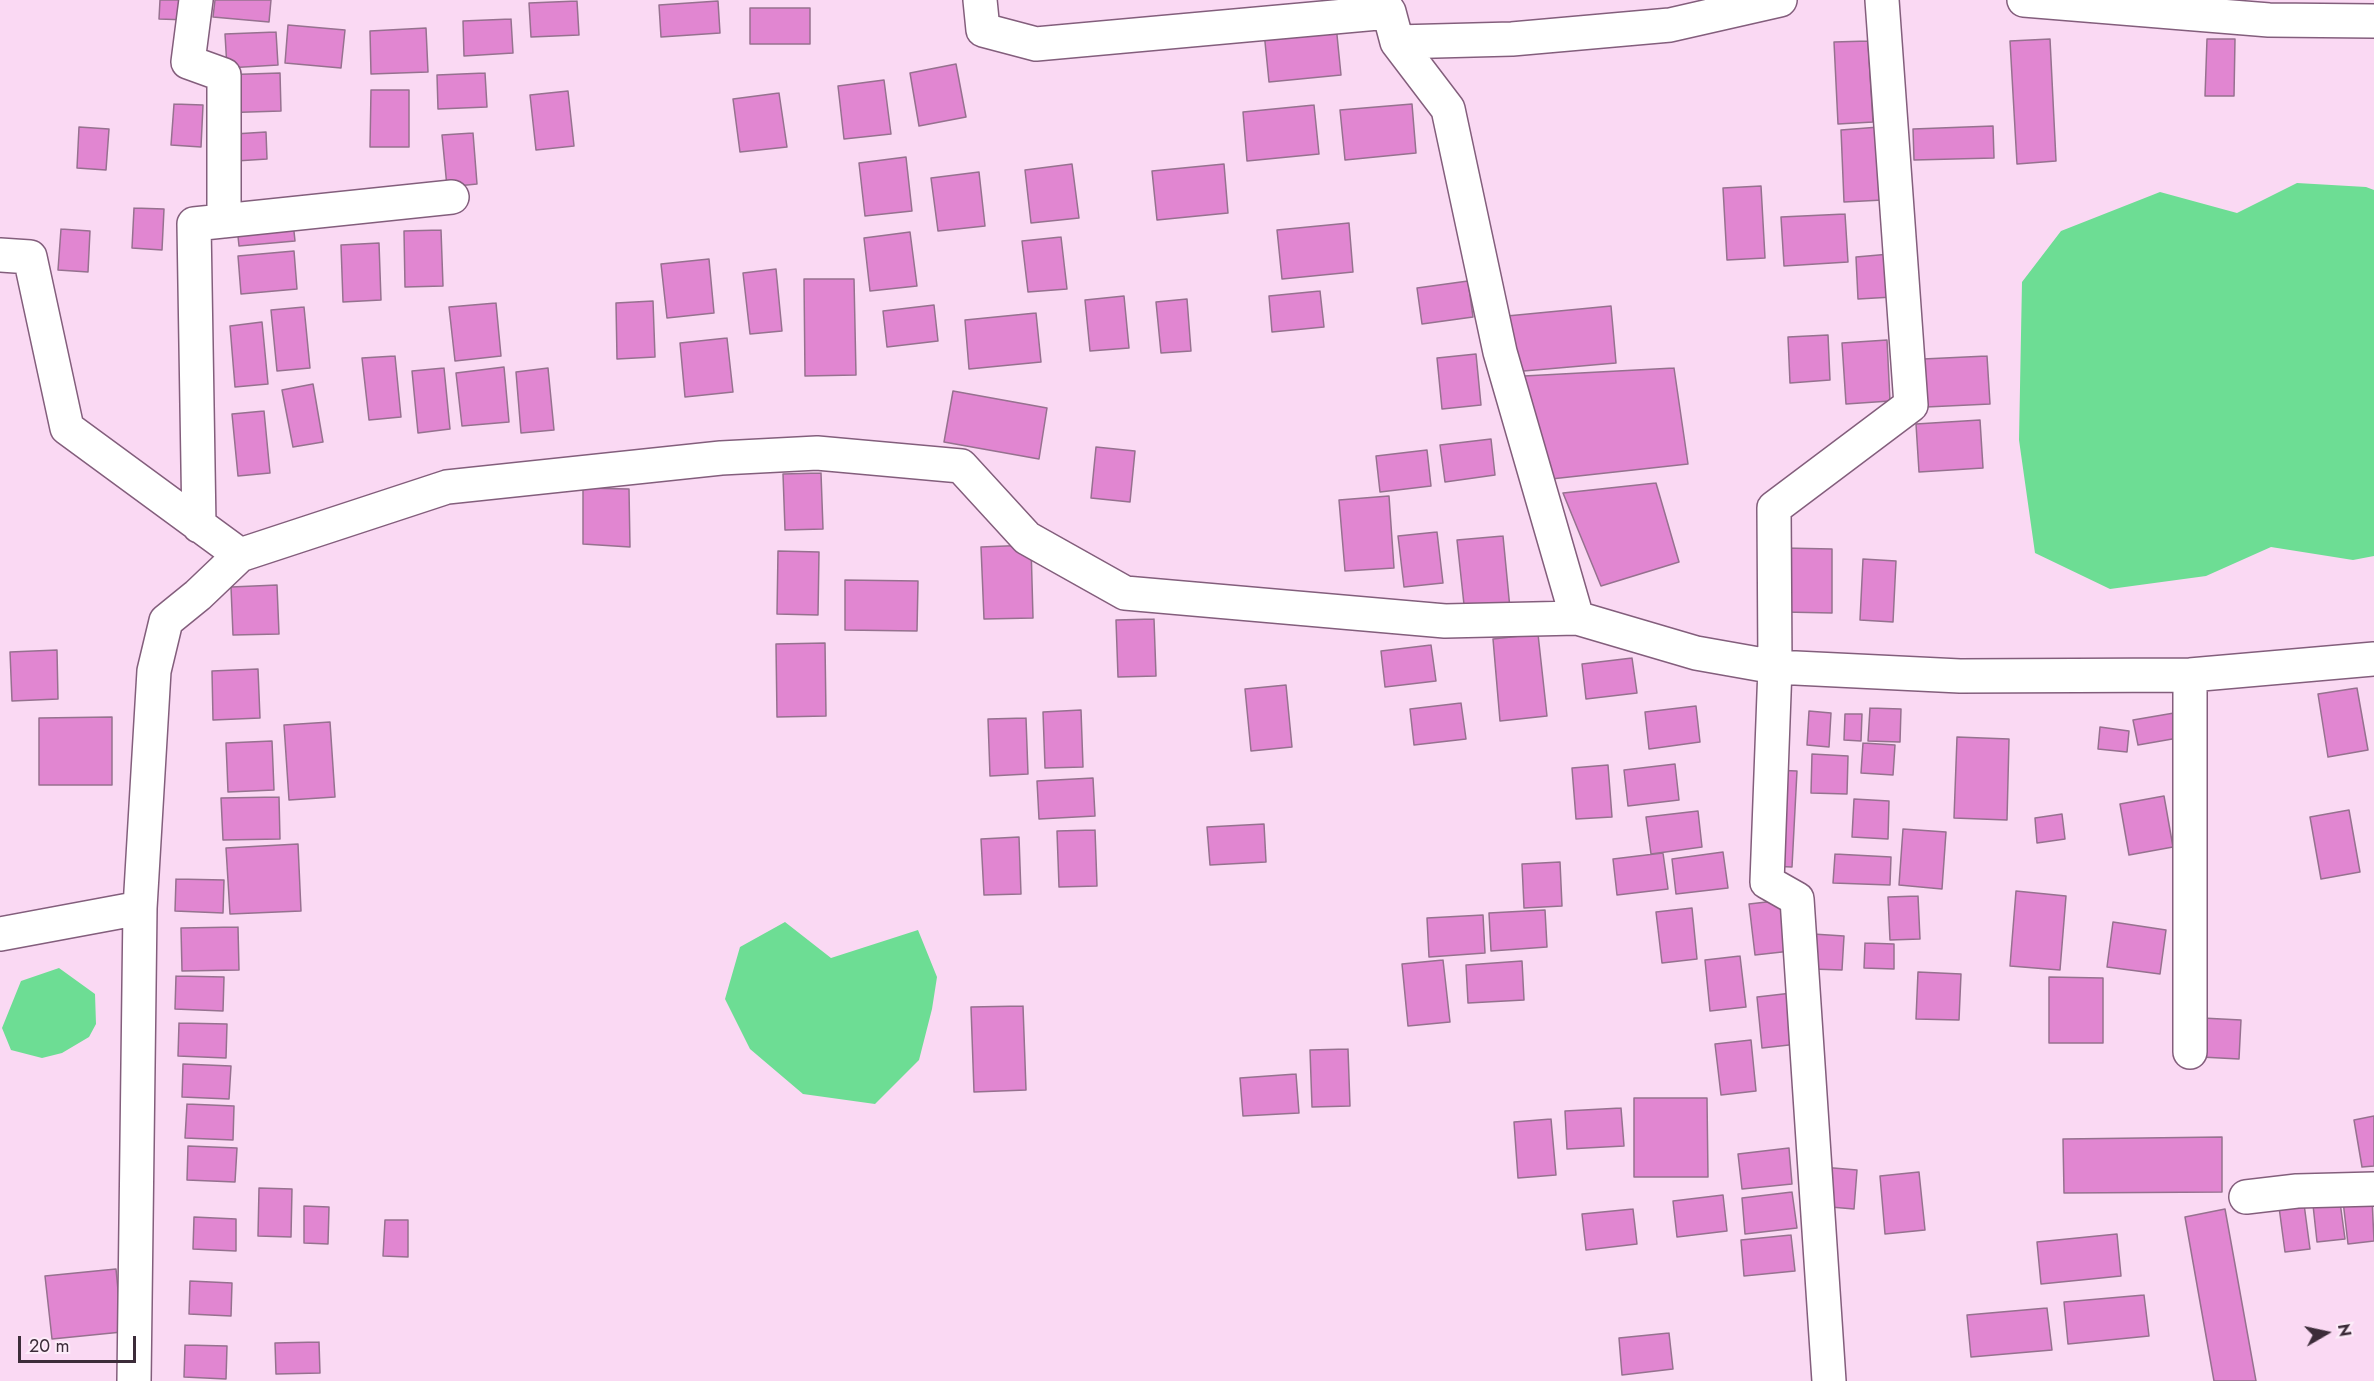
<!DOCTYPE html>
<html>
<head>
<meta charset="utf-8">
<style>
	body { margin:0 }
	#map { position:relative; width:2374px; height:1381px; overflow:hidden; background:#fad9f3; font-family:Jost,sans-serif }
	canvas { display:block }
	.north { position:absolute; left:2296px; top:1303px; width:60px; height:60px; -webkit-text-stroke:4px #fdecf9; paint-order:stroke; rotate:81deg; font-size:16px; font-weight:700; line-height:24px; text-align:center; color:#3c2c39 }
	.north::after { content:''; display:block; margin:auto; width:21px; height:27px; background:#3c2c39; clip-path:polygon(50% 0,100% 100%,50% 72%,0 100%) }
	.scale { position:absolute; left:18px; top:1336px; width:118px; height:27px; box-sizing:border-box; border:3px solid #3c2c39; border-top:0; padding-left:8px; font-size:18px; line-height:21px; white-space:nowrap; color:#3c2c39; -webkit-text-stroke:4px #fdecf9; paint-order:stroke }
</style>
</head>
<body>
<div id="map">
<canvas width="2374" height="1381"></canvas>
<div class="north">N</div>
<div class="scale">20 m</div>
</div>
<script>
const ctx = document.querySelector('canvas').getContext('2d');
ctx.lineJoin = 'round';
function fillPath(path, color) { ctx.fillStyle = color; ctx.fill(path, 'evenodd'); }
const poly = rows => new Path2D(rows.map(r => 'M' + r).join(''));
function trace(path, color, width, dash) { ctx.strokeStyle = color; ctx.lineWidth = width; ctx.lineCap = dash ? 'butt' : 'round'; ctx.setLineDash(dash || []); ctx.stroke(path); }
fillPath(poly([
	[2297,183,2366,187,2374,190,2374,556,2353,560,2271,547,2206,576,2110,589,2035,553,2019,440,2022,282,2061,231,2160,192,2237,213],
	[785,922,831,958,918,930,937,977,932,1009,919,1060,875,1104,803,1094,750,1049,725,999,740,947],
	[59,968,95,994,96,1024,89,1037,62,1053,42,1058,11,1050,2,1028,21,981]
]), '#6ddd94');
const building = poly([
	[160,0,189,0,188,20,159,19,160,0],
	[215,0,271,0,269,22,213,17,215,0],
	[577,1,579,35,531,37,529,3,577,1],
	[718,1,720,33,661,37,659,5,718,1],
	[750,8,810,8,810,44,750,44,750,8],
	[511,19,513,53,464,56,463,21,511,19],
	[288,25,345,30,341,68,285,63,288,25],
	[1336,25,1341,75,1269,82,1264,32,1336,25],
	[426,28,428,72,371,74,370,31,426,28],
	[276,32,278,65,227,68,225,34,276,32],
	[2050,39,2056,161,2017,164,2010,41,2050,39],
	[2207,39,2235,39,2234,96,2205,96,2207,39],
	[1868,41,1873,122,1838,124,1834,42,1868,41],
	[956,64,966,117,919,126,910,73,956,64],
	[280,73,281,111,218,113,218,75,280,73],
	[485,73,487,107,438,109,437,75,485,73],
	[884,80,891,134,844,139,838,86,884,80],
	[371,90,409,90,409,147,370,147,371,90],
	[568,91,574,146,536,150,530,95,568,91],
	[779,93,787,147,740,152,733,99,779,93],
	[174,104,203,105,201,147,171,145,174,104],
	[1412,104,1416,153,1345,160,1340,110,1412,104],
	[1314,105,1319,154,1247,161,1243,112,1314,105],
	[1993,126,1994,158,1914,160,1913,129,1993,126],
	[79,127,109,129,106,170,77,168,79,127],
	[1879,127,1883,200,1844,202,1841,130,1879,127],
	[266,132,267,159,236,161,234,134,266,132],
	[473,133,477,184,447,187,442,135,473,133],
	[906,157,912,211,865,216,859,163,906,157],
	[1072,164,1079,218,1031,223,1025,170,1072,164],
	[1224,164,1228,213,1157,220,1152,171,1224,164],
	[979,172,985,226,938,231,931,178,979,172],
	[1761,186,1765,258,1727,260,1723,188,1761,186],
	[291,203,295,241,239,246,235,208,291,203],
	[134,208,164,209,162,250,132,248,134,208],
	[1845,214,1848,262,1784,266,1781,217,1845,214],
	[1349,223,1353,272,1282,279,1277,230,1349,223],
	[61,229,90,231,88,272,58,270,61,229],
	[441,230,443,286,405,287,404,231,441,230],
	[910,232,917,286,870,291,864,238,910,232],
	[1061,237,1067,289,1028,292,1022,241,1061,237],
	[379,243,381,300,343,302,341,245,379,243],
	[294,251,297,289,241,294,238,256,294,251],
	[1890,254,1893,297,1858,299,1856,257,1890,254],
	[709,259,714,313,667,318,661,264,709,259],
	[776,269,782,331,750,334,743,273,776,269],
	[804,279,854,279,856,375,805,376,804,279],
	[1468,281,1473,317,1422,324,1417,288,1468,281],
	[1320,291,1324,327,1272,332,1269,296,1320,291],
	[1124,296,1129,348,1090,351,1085,300,1124,296],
	[1187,299,1191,351,1161,353,1156,302,1187,299],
	[653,301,655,357,617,359,616,303,653,301],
	[496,303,501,356,455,361,449,307,496,303],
	[934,305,938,341,887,347,883,311,934,305],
	[1611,306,1616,363,1512,372,1507,316,1611,306],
	[304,307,310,368,277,371,271,310,304,307],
	[1036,313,1041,362,969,369,965,320,1036,313],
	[262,322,268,384,235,387,230,326,262,322],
	[1828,335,1830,380,1790,383,1788,337,1828,335],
	[727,338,733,392,685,397,680,343,727,338],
	[1887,340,1890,401,1846,404,1842,343,1887,340],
	[1476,354,1481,405,1442,409,1437,358,1476,354],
	[395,356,401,417,369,420,362,358,395,356],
	[1987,356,1990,404,1926,407,1923,359,1987,356],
	[504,367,509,422,462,426,456,373,504,367],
	[444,368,450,429,418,433,412,371,444,368],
	[548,368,554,430,521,433,516,372,548,368],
	[1674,368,1688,464,1551,479,1524,376,1674,368],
	[313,384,323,442,293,447,282,390,313,384],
	[953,391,1047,408,1039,459,944,442,953,391],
	[264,411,270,473,238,476,232,414,264,411],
	[1980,420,1983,468,1919,472,1916,424,1980,420],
	[1491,439,1495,475,1445,482,1440,445,1491,439],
	[1096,447,1135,451,1130,502,1091,498,1096,447],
	[1427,450,1431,486,1380,492,1376,456,1427,450],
	[821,473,823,529,785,530,783,474,821,473],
	[1656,483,1679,562,1601,586,1563,493,1656,483],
	[583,488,629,489,630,547,583,544,583,488],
	[1389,496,1394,568,1345,571,1339,500,1389,496],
	[1437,532,1443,583,1404,587,1398,536,1437,532],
	[1503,536,1511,619,1466,623,1457,540,1503,536],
	[1031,545,1033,618,984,619,981,547,1031,545],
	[1784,548,1832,549,1832,613,1784,612,1784,548],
	[778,551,819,552,818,615,777,614,778,551],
	[1863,559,1896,561,1893,622,1860,620,1863,559],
	[845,580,918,581,917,631,845,630,845,580],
	[277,585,279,634,233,635,231,587,277,585],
	[1154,619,1156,676,1118,677,1116,620,1154,619],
	[1538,634,1547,716,1500,721,1493,639,1538,634],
	[825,643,826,716,777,717,776,644,825,643],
	[1431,645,1436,681,1385,687,1381,651,1431,645],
	[57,650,58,699,12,701,10,652,57,650],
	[1632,658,1637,693,1586,699,1582,664,1632,658],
	[258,669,260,718,213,720,212,671,258,669],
	[1286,685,1292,747,1251,751,1245,689,1286,685],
	[2357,688,2368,750,2328,757,2318,694,2357,688],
	[1461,703,1466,739,1414,745,1410,709,1461,703],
	[1696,706,1700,742,1649,749,1645,712,1696,706],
	[1870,708,1901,709,1900,742,1868,741,1870,708],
	[1081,710,1083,767,1045,768,1043,712,1081,710],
	[1809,711,1831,713,1829,747,1807,745,1809,711],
	[2174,713,2178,738,2138,745,2133,720,2174,713],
	[1845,714,1862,714,1861,741,1844,740,1845,714],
	[112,717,112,785,39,785,39,718,112,717],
	[1026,718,1028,774,990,776,988,719,1026,718],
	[330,722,335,797,289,800,284,725,330,722],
	[2100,727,2129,731,2127,752,2098,749,2100,727],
	[1957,737,2009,739,2007,820,1954,818,1957,737],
	[272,741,274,790,228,792,226,743,272,741],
	[1863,743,1895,745,1893,775,1861,773,1863,743],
	[1812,754,1848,756,1847,794,1811,793,1812,754],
	[1675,764,1679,800,1628,806,1624,770,1675,764],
	[1608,765,1612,817,1576,819,1572,768,1608,765],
	[1772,770,1797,771,1792,867,1767,866,1772,770],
	[1093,778,1095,816,1039,819,1037,781,1093,778],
	[2164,796,2173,847,2129,855,2120,804,2164,796],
	[279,797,280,839,223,840,221,798,279,797],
	[1854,799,1889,801,1888,839,1852,837,1854,799],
	[2349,810,2360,872,2321,879,2310,817,2349,810],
	[1698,811,1702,847,1651,854,1646,817,1698,811],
	[2062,814,2065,839,2037,843,2035,818,2062,814],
	[1264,824,1266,862,1210,865,1207,827,1264,824],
	[1903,829,1946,832,1942,889,1899,885,1903,829],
	[1095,830,1097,886,1059,887,1057,831,1095,830],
	[1019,837,1021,894,984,895,981,839,1019,837],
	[298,844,301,911,230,914,226,848,298,844],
	[1723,852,1728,888,1676,894,1672,859,1723,852],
	[1663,853,1668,889,1617,895,1613,859,1663,853],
	[1835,854,1891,857,1890,885,1833,883,1835,854],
	[1560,862,1562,906,1524,908,1522,864,1560,862],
	[176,879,224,880,223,913,175,911,176,879],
	[2016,891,2066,896,2060,970,2010,966,2016,891],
	[1918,896,1920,939,1890,940,1888,897,1918,896],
	[1784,900,1791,951,1755,955,1749,904,1784,900],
	[1692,908,1697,959,1662,963,1656,912,1692,908],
	[1545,910,1547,947,1491,951,1489,913,1545,910],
	[1483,915,1485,953,1429,957,1427,918,1483,915],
	[2113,922,2166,930,2160,974,2107,967,2113,922],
	[238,927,239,970,182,971,181,928,238,927],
	[1813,934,1844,936,1842,970,1812,969,1813,934],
	[1865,943,1894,944,1894,969,1864,968,1865,943],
	[1740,956,1746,1007,1710,1011,1705,960,1740,956],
	[1443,960,1450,1022,1408,1026,1402,964,1443,960],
	[1522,961,1524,1000,1468,1003,1466,965,1522,961],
	[1918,972,1961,974,1959,1020,1916,1019,1918,972],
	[176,976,224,977,223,1011,175,1009,176,976],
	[2049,977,2103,978,2103,1043,2049,1043,2049,977],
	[1792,993,1798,1044,1762,1048,1757,997,1792,993],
	[1023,1006,1026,1090,974,1092,971,1007,1023,1006],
	[2183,1017,2241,1020,2239,1059,2182,1056,2183,1017],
	[179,1023,227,1024,226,1058,178,1056,179,1023],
	[1751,1040,1756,1091,1721,1095,1715,1044,1751,1040],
	[1348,1049,1350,1106,1312,1107,1310,1050,1348,1049],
	[183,1064,231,1066,229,1099,182,1097,183,1064],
	[1296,1074,1299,1113,1243,1116,1240,1078,1296,1074],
	[1634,1098,1707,1098,1708,1177,1634,1177,1634,1098],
	[187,1104,234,1106,233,1140,185,1138,187,1104],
	[1621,1108,1624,1146,1567,1149,1565,1111,1621,1108],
	[2374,1116,2374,1166,2362,1167,2354,1120,2374,1116],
	[1551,1119,1556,1175,1518,1178,1514,1122,1551,1119],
	[2222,1137,2222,1192,2064,1193,2063,1139,2222,1137],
	[188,1146,237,1148,235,1182,187,1180,188,1146],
	[1789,1148,1792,1184,1742,1189,1738,1154,1789,1148],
	[1810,1166,1857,1170,1854,1209,1807,1205,1810,1166],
	[1919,1172,1925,1230,1885,1234,1880,1176,1919,1172],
	[259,1188,292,1189,291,1237,258,1236,259,1188],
	[1792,1192,1797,1228,1745,1234,1742,1198,1792,1192],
	[1723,1195,1727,1231,1677,1237,1673,1201,1723,1195],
	[2372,1198,2374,1241,2348,1244,2343,1201,2372,1198],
	[2340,1202,2345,1239,2317,1242,2313,1205,2340,1202],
	[2304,1204,2310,1249,2285,1252,2279,1207,2304,1204],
	[304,1206,329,1207,328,1244,304,1243,304,1206],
	[1633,1209,1637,1244,1586,1250,1582,1214,1633,1209],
	[2225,1209,2256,1381,2214,1381,2185,1217,2225,1209],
	[194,1217,236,1219,236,1251,193,1249,194,1217],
	[385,1220,408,1220,408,1257,383,1256,385,1220],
	[2117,1234,2121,1276,2041,1284,2037,1242,2117,1234],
	[1791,1235,1795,1271,1744,1276,1741,1240,1791,1235],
	[116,1269,122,1332,52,1339,45,1276,116,1269],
	[190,1281,232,1283,231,1316,189,1314,190,1281],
	[2144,1295,2149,1336,2068,1344,2064,1302,2144,1295],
	[2047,1308,2052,1350,1971,1357,1967,1315,2047,1308],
	[1669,1333,1673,1369,1622,1375,1619,1338,1669,1333],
	[319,1342,320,1373,276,1374,275,1343,319,1342],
	[185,1345,227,1346,226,1379,184,1377,185,1345]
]);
fillPath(building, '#e186d1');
trace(building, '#96718f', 1.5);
const minor = poly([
	[196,0,188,62,224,75,224,221],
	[980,0,983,30,1036,44,1389,12],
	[1381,0,1389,12,1397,42,1448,109,1500,352,1577,618],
	[2024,0,2269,20,2374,21],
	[1397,42,1512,39,1670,25,1780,0],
	[0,255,30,257,67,428,240,555],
	[199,526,194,224,452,197],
	[0,934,140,908],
	[2190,1052,2190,675],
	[2246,1197,2297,1191,2374,1189],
	[134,1381,140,908,154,671,166,621,198,595,240,555,447,487,721,458,817,453,961,466,1027,538,1125,593,1445,621,1577,618,1696,653,1775,667,1960,676,2190,675,2374,659],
	[1829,1381,1797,899,1767,882,1775,667,1774,508,1911,405,1882,0]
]);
trace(minor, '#835e7c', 36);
trace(minor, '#fff', 33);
</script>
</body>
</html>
